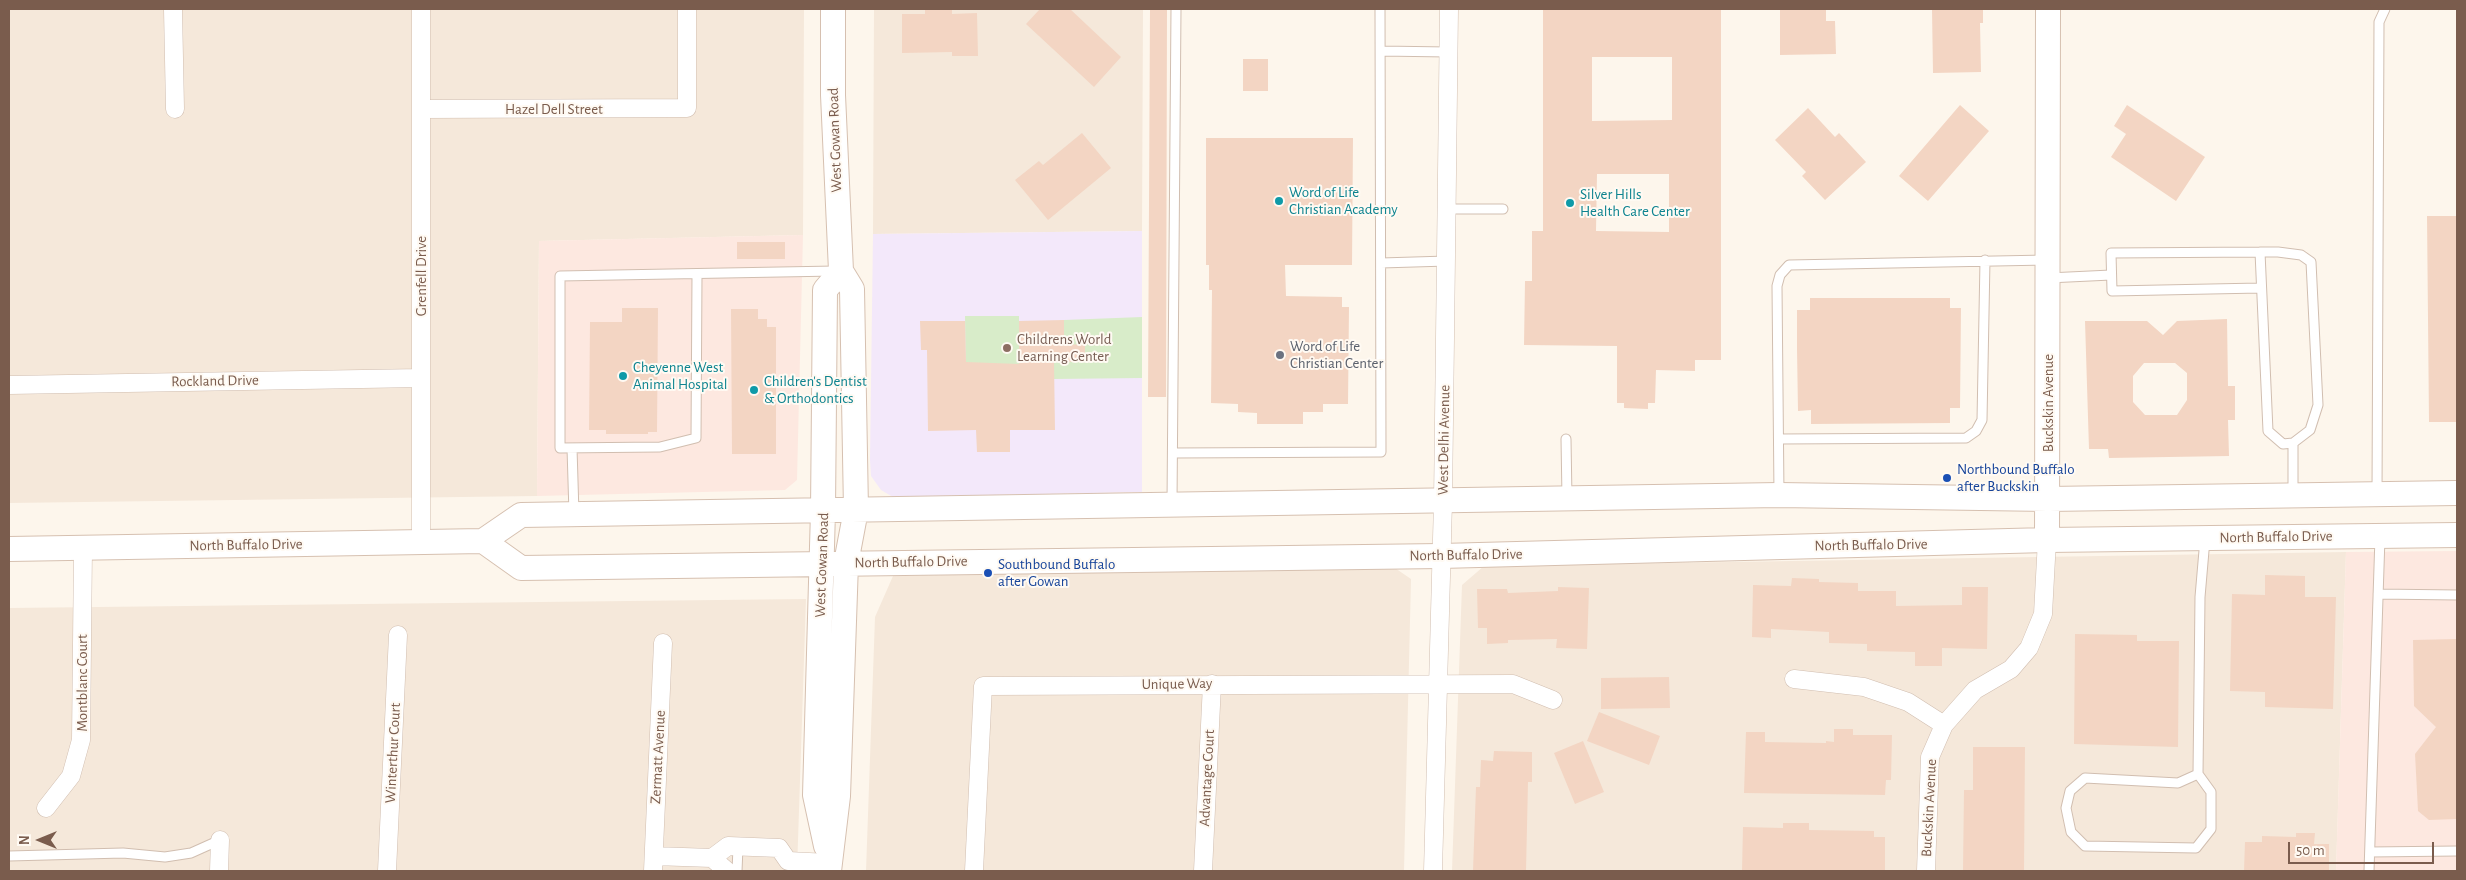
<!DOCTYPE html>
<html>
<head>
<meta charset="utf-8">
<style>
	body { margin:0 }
	#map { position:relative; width:2466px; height:880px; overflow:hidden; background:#fdf6ec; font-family:"Alegreya Sans",sans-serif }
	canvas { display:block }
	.frame { position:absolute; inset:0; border:10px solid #7a5c4d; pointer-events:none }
	.north { position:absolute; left:15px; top:815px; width:50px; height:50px; -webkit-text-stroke:4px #fffaf3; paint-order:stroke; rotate:270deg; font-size:14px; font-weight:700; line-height:20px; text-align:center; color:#7a5c4d }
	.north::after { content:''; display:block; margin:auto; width:18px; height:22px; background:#7a5c4d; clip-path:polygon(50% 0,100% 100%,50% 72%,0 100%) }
	.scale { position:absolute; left:2288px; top:842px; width:146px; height:22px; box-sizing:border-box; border:2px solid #7a5c4d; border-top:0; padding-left:6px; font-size:15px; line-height:18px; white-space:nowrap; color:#7a5c4d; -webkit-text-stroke:4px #fffaf3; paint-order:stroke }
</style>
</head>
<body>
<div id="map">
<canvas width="2466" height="880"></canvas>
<div class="frame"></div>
<div class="north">N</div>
<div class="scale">50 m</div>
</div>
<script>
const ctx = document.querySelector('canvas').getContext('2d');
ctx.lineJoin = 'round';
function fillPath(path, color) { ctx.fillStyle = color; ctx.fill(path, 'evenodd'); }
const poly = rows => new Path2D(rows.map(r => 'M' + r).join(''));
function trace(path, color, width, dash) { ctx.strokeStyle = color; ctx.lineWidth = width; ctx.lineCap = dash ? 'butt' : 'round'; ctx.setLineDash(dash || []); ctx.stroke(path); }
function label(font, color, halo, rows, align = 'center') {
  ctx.font = font + ' "Alegreya Sans",sans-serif'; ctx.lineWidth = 4; ctx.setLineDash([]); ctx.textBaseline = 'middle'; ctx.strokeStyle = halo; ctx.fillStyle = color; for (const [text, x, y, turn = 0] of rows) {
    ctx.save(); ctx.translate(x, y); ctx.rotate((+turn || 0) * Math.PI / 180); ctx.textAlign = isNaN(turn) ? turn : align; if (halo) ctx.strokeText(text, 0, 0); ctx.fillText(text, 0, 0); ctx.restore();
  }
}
fillPath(poly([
	[9,9,804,9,803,235,539,241,537,496,9,503],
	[874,9,1143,9,1142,231,873,234],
	[2346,552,2336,871,1452,871,1462,585,1484,566],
	[1392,566,1411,579,1404,871,866,871,875,617,893,576],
	[806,599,797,871,9,871,9,608]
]), '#f5e8da');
fillPath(poly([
	[803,235,797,480,785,490,537,496,539,241],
	[2457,551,2457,871,2336,871,2346,552]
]), '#fde8e0');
fillPath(poly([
	[1142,231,1142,492,893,497,881,490,871,476,870,460,873,234]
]), '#f3e8fa');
fillPath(poly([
	[965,316,1019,316,1019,392,966,392],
	[1142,317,1142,378,1054,379,1054,349,1064,320]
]), '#d8ecc9');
fillPath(poly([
	[925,9,952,9,952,14,977,13,978,56,952,56,952,52,902,53,902,14,925,14],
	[1040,9,1070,9,1121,57,1094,87,1026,24],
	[1150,9,1167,9,1166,397,1148,397],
	[1543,9,1721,9,1721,360,1695,360,1695,371,1656,370,1655,403,1648,403,1648,409,1624,408,1624,403,1617,403,1617,346,1524,345,1525,281,1532,281,1532,231,1543,231],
	[1592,57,1672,57,1672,120,1592,121],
	[1597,174,1669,174,1669,232,1596,231],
	[1780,9,1826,9,1826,21,1835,21,1836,54,1780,55],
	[1932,9,1983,9,1983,23,1980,23,1981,72,1933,73],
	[1243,59,1268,59,1268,91,1243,91],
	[1960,105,1989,131,1928,201,1899,176],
	[2127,105,2205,157,2176,201,2111,157,2126,134,2114,126],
	[1808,108,1835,137,1839,133,1866,162,1825,200,1802,176,1806,172,1775,140],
	[1082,133,1111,168,1048,220,1015,180,1039,161,1043,165],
	[1206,138,1353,138,1352,265,1285,265,1286,296,1342,297,1342,307,1349,307,1348,404,1323,404,1323,412,1303,412,1303,424,1257,424,1257,413,1238,412,1238,404,1211,403,1212,290,1209,290,1209,265,1206,265],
	[2427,216,2457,216,2457,422,2429,422],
	[737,242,785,242,785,259,737,259],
	[1810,298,1950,298,1950,308,1961,308,1960,408,1950,408,1950,423,1811,424,1811,410,1798,411,1797,349,1797,310,1810,310],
	[622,308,658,308,657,432,648,432,648,434,606,434,606,430,589,430,590,322,622,322],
	[731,309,758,309,758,319,767,319,767,327,776,327,776,454,732,454],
	[2227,319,2228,386,2235,386,2235,420,2228,420,2229,456,2109,458,2108,449,2089,449,2085,321,2147,321,2163,335,2177,321],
	[2144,363,2175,363,2187,373,2187,400,2177,415,2145,415,2133,402,2133,376],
	[1064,320,1064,345,1085,344,1085,362,1054,362,1055,430,1010,430,1010,452,977,452,976,430,928,431,927,350,921,350,920,321,965,321,966,362,1019,364,1019,321],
	[2265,575,2305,576,2305,597,2336,597,2333,709,2265,707,2265,692,2230,691,2232,594,2265,595],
	[1792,578,1819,579,1819,582,1858,583,1858,591,1896,591,1896,606,1962,605,1962,587,1988,587,1987,649,1942,648,1942,666,1915,666,1915,652,1867,651,1867,644,1829,643,1829,632,1771,629,1771,638,1752,637,1753,585,1791,586],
	[1558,587,1589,588,1587,649,1556,648,1557,639,1508,640,1508,643,1487,644,1487,628,1478,628,1477,589,1507,589,1508,593,1558,591],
	[2075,634,2137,635,2137,641,2179,641,2178,747,2074,744],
	[2457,639,2457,819,2429,820,2418,811,2415,754,2436,727,2414,706,2413,640],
	[1669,677,1670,708,1601,709,1601,678],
	[1599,712,1660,736,1649,765,1587,741],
	[1834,729,1853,729,1853,735,1892,735,1891,780,1886,780,1885,795,1744,793,1746,732,1765,732,1765,742,1826,743,1826,741,1834,742],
	[1583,741,1604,792,1575,804,1554,753],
	[1973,747,2025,747,2024,871,1963,871,1964,790,1973,790],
	[1494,751,1532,752,1532,782,1528,782,1526,871,1473,871,1476,787,1480,787,1481,760,1493,761],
	[1783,823,1809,823,1809,830,1874,831,1874,837,1885,837,1885,871,1742,871,1743,827,1783,828],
	[2296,833,2315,833,2314,844,2329,844,2329,871,2244,871,2245,842,2262,842,2262,836,2296,837]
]), '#f3d5c3');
const lane = poly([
	[1381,51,1448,52],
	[1447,209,1503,209],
	[2260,252,2268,431,2283,444,2293,443,2310,430,2318,405,2311,262,2301,255,2278,252,2260,252,2111,253,2112,291,2260,288],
	[1381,263,1447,261],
	[697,275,696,438,660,447,560,448,560,276,835,271],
	[2048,278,2111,275],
	[1566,439,1567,498],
	[1779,439,1966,438,1976,431,1982,420,1985,260],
	[2293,443,2293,494],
	[572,448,574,514],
	[1174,453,1381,452,1380,9],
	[2377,494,2379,22,2385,9],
	[1779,495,1777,286,1780,275,1789,265,2047,260],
	[1172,503,1176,9],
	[2378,594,2457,595],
	[2198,774,2211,792,2211,829,2196,848,2085,846,2071,832,2066,808,2070,791,2085,778,2178,783,2198,774,2200,597,2205,539],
	[2370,852,2457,851],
	[9,856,123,853,165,857,191,853,220,840],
	[737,871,738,847],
	[2369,871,2380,537]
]);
const street = poly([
	[173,9,175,109],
	[421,109,687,108,687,9],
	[9,385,421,378],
	[421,543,421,9],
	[1794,679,1864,687,1908,702,1944,725],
	[46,808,71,776,81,740,83,548],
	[654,856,712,858,728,846,779,848,788,861],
	[712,858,727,871],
	[788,861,829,863],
	[219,871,220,840],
	[387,871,398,635],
	[653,871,663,643],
	[974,871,983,686,1513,684,1553,700],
	[1203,871,1212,684],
	[1433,871,1443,502,1449,9],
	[1926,871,1930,757,1944,725,1975,690,2011,669,2029,648,2043,614,2047,540]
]);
const secondary = poly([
	[2047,540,2048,9],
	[483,541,521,568,1441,556,2047,540,2457,535],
	[9,549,483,541,521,515,1779,495,2048,499,2457,493],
	[826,846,815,795,823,511,825,290,841,271],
	[829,871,838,796,846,563,856,510,852,289,841,271,833,95,833,9]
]);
trace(lane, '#d1beb0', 11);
trace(street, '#d1beb0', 19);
trace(secondary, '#d6c0b0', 26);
trace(lane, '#fff', 9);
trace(street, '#fff', 18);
trace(secondary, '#fff', 24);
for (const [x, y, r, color] of [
	[1279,201,5,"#0f9aa8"],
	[1570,203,5,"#0f9aa8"],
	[1007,348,5,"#8d6e63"],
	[1280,355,5,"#6b7280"],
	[623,376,5,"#0f9aa8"],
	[754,390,5,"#0f9aa8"],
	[1947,478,5,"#1a4fb4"],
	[988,573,5,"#1a4fb4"]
]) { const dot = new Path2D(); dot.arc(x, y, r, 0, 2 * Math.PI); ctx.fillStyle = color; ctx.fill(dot); trace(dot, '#fffaf3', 2); }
label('15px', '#7a5c4d', '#fffaf3', [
	["Hazel Dell Street",554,109],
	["West Gowan Road",835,140,-92],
	["Grenfell Drive",421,276,-90],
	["Rockland Drive",215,381,-1],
	["Buckskin Avenue",2048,403,-90],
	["West Delhi Avenue",1444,440,-89],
	["North Buffalo Drive",2276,537,-1],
	["North Buffalo Drive",246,545,-1],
	["North Buffalo Drive",1871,545,-1],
	["North Buffalo Drive",1466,555,-1],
	["North Buffalo Drive",911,562,-1],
	["West Gowan Road",822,565,-88],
	["Montblanc Court",82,683,-90],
	["Unique Way",1177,684,-1],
	["Winterthur Court",393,753,-87],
	["Zermatt Avenue",658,757,-87],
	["Advantage Court",1207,778,-87],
	["Buckskin Avenue",1929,808,-87]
]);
label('15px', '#0d838f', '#fffaf3', [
	["Word of Life",1289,192],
	["Christian Academy",1289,209],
	["Silver Hills",1580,194],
	["Health Care Center",1580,211],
	["Cheyenne West",633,367],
	["Animal Hospital",633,384],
	["Children's Dentist",764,381],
	["& Orthodontics",764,398]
], 'left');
label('15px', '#785e54', '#fffaf3', [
	["Childrens World",1017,339],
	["Learning Center",1017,356]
], 'left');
label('15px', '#5b616d', '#fffaf3', [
	["Word of Life",1290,346],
	["Christian Center",1290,363]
], 'left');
label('15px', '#164399', '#fffaf3', [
	["Northbound Buffalo",1957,469],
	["after Buckskin",1957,486],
	["Southbound Buffalo",998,564],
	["after Gowan",998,581]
], 'left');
</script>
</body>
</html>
